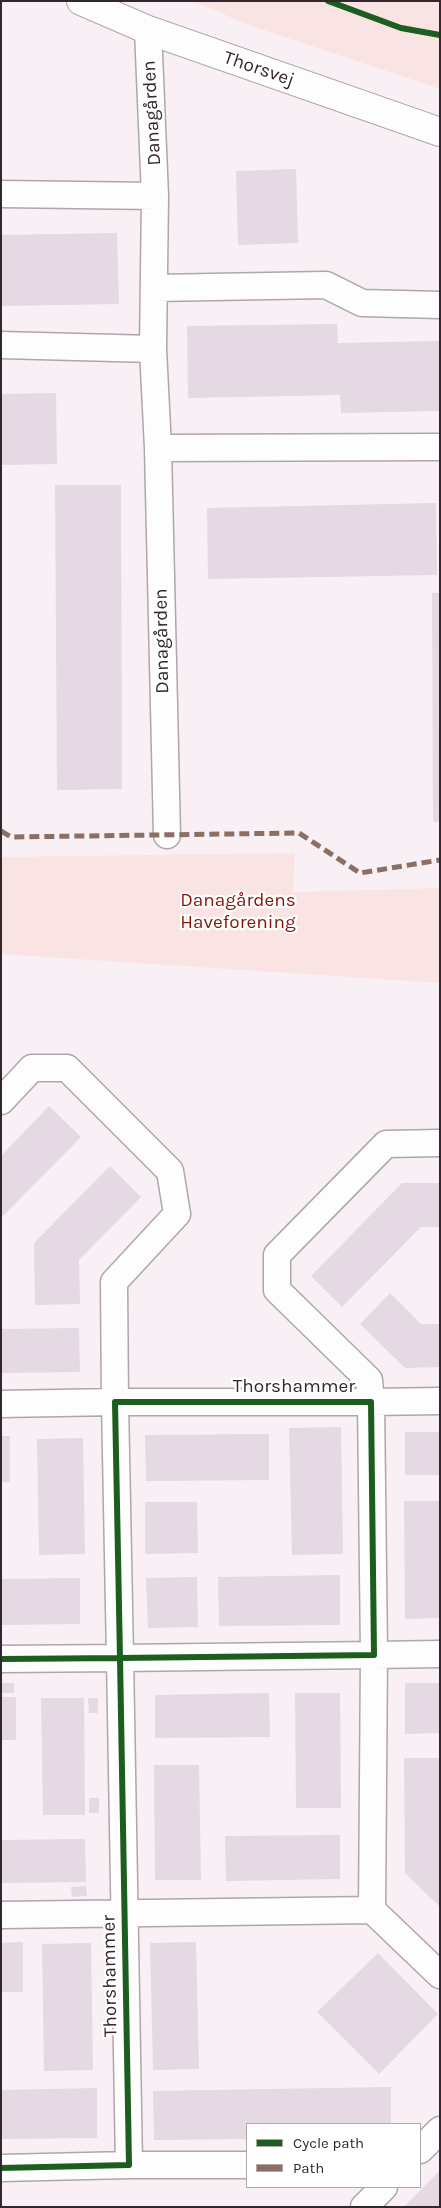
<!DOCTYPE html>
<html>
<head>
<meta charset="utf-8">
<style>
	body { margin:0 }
	#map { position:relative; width:441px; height:2208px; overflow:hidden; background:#f8f0f4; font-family:Karla,sans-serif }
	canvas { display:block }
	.frame { position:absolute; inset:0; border:2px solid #34262e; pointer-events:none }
	.legend { position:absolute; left:246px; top:2123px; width:175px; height:65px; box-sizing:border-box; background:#fff; border:1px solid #aea8ab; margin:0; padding:6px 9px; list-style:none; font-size:15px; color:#34262e }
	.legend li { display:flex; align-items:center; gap:10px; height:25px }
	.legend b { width:25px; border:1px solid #aea8ab }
</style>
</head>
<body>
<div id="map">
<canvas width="441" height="2208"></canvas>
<div class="frame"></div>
<ul class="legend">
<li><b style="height:6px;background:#1b5e20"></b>Cycle path</li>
<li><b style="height:6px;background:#8d6e63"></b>Path</li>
</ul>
</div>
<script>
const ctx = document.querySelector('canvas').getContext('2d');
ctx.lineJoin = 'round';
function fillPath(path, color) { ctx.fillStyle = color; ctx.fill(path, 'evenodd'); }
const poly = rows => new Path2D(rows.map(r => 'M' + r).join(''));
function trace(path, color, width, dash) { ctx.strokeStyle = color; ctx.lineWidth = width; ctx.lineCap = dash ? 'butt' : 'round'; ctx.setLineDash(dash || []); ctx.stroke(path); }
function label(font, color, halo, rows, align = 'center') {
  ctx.font = font + ' Karla,sans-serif'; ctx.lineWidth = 4.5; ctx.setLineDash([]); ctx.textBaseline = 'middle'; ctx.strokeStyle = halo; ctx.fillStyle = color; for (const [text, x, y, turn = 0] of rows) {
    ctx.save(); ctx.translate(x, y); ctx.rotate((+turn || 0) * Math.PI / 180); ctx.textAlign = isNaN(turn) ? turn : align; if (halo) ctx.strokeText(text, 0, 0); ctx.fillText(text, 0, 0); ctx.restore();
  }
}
fillPath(poly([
	[193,1,440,1,440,89,251,26],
	[295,853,293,892,440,888,440,983,1,954,1,857]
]), '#fae4e3');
fillPath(poly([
	[296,169,298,243,238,245,236,171],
	[117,233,119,304,1,306,1,235],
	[337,324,338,343,440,341,440,411,341,413,340,395,188,398,187,326],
	[56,393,57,464,1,465,1,394],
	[55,485,121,485,122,789,57,790],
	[436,503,437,575,208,579,207,508],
	[432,593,440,593,440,822,433,822],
	[49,1106,81,1137,1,1218,1,1156],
	[110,1166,141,1197,79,1260,80,1304,35,1305,34,1243],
	[402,1183,440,1183,440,1227,421,1227,342,1307,311,1276],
	[390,1293,421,1324,440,1324,440,1367,405,1368,360,1324],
	[79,1328,80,1372,1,1373,1,1329],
	[341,1427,343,1554,292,1555,289,1428],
	[405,1432,440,1432,440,1475,405,1475],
	[269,1434,269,1480,146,1481,145,1435],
	[1,1436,10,1436,10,1482,1,1482],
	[83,1438,85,1554,39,1555,37,1439],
	[404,1501,440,1501,440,1618,405,1619],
	[145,1502,197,1502,198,1553,145,1554],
	[340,1575,340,1625,219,1626,218,1577],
	[197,1577,198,1627,148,1628,146,1578],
	[80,1578,80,1624,1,1625,1,1579],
	[1,1683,14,1683,14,1693,1,1693],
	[405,1683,440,1683,440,1733,405,1734],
	[269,1693,270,1737,155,1738,155,1695],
	[295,1693,340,1693,341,1808,296,1808],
	[1,1697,16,1697,16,1740,1,1740],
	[41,1698,84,1698,85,1815,43,1815],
	[88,1698,98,1698,98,1713,89,1713],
	[404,1758,440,1758,440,1907,405,1873],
	[154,1765,199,1765,201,1880,155,1880],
	[89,1798,99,1798,99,1813,89,1813],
	[340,1835,340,1879,226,1881,225,1836],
	[85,1839,86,1882,1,1883,1,1840],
	[86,1886,87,1896,72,1897,71,1887],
	[23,1942,23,1992,1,1992,1,1943],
	[196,1942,199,2069,153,2070,150,1943],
	[91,1943,93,2070,44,2071,42,1944],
	[378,1953,438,2014,379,2074,317,2012],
	[391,2087,391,2124,247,2124,247,2139,154,2140,153,2091],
	[97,2088,97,2138,1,2139,1,2090],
	[440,2170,440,2207,404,2207]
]), '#e5d9e4');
const minor = poly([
	[148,30,155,196,153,349,158,448],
	[1,194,155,196],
	[155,288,326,285,362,303,440,305],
	[1,345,153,349],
	[167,835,158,448,440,447],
	[1,1101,32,1068,67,1068,170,1171,177,1214,114,1282,115,1402,1,1404],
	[440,1143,386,1144,277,1255,277,1290,369,1380,371,1402,440,1401],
	[115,1402,371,1402,374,1655,120,1658,115,1402],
	[1,1659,120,1658,129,2165,1,2168],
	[372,1910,374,1655,440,1654],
	[1,1915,372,1910,440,1975],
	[420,2150,440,2130],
	[129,2165,247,2165],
	[364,2207,384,2187]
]);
const tertiary = poly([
	[81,1,148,30,440,132]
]);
trace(minor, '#afa5ab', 29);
trace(tertiary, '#afa5ab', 30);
trace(minor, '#fefdfd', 26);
trace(tertiary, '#fefdfd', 28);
trace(poly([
	[1,831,11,837,299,833,360,873,440,860]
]), '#8d6e63', 5, [10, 5]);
trace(poly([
	[328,1,401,28,440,35],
	[115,1402,371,1402,374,1655,120,1658,115,1402],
	[1,1659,120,1658,129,2165,1,2168]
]), '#1b5e20', 6);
label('19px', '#34262e', '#fff', [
	["Thorsvej",259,69,19],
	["Danagården",152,113,-93],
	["Danagården",162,641,-91],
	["Thorshammer",294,1387],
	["Thorshammer",110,1976,-91]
]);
label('19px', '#841406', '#fff', [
	["Danagårdens",238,901],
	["Haveforening",238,923]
]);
</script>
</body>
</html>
